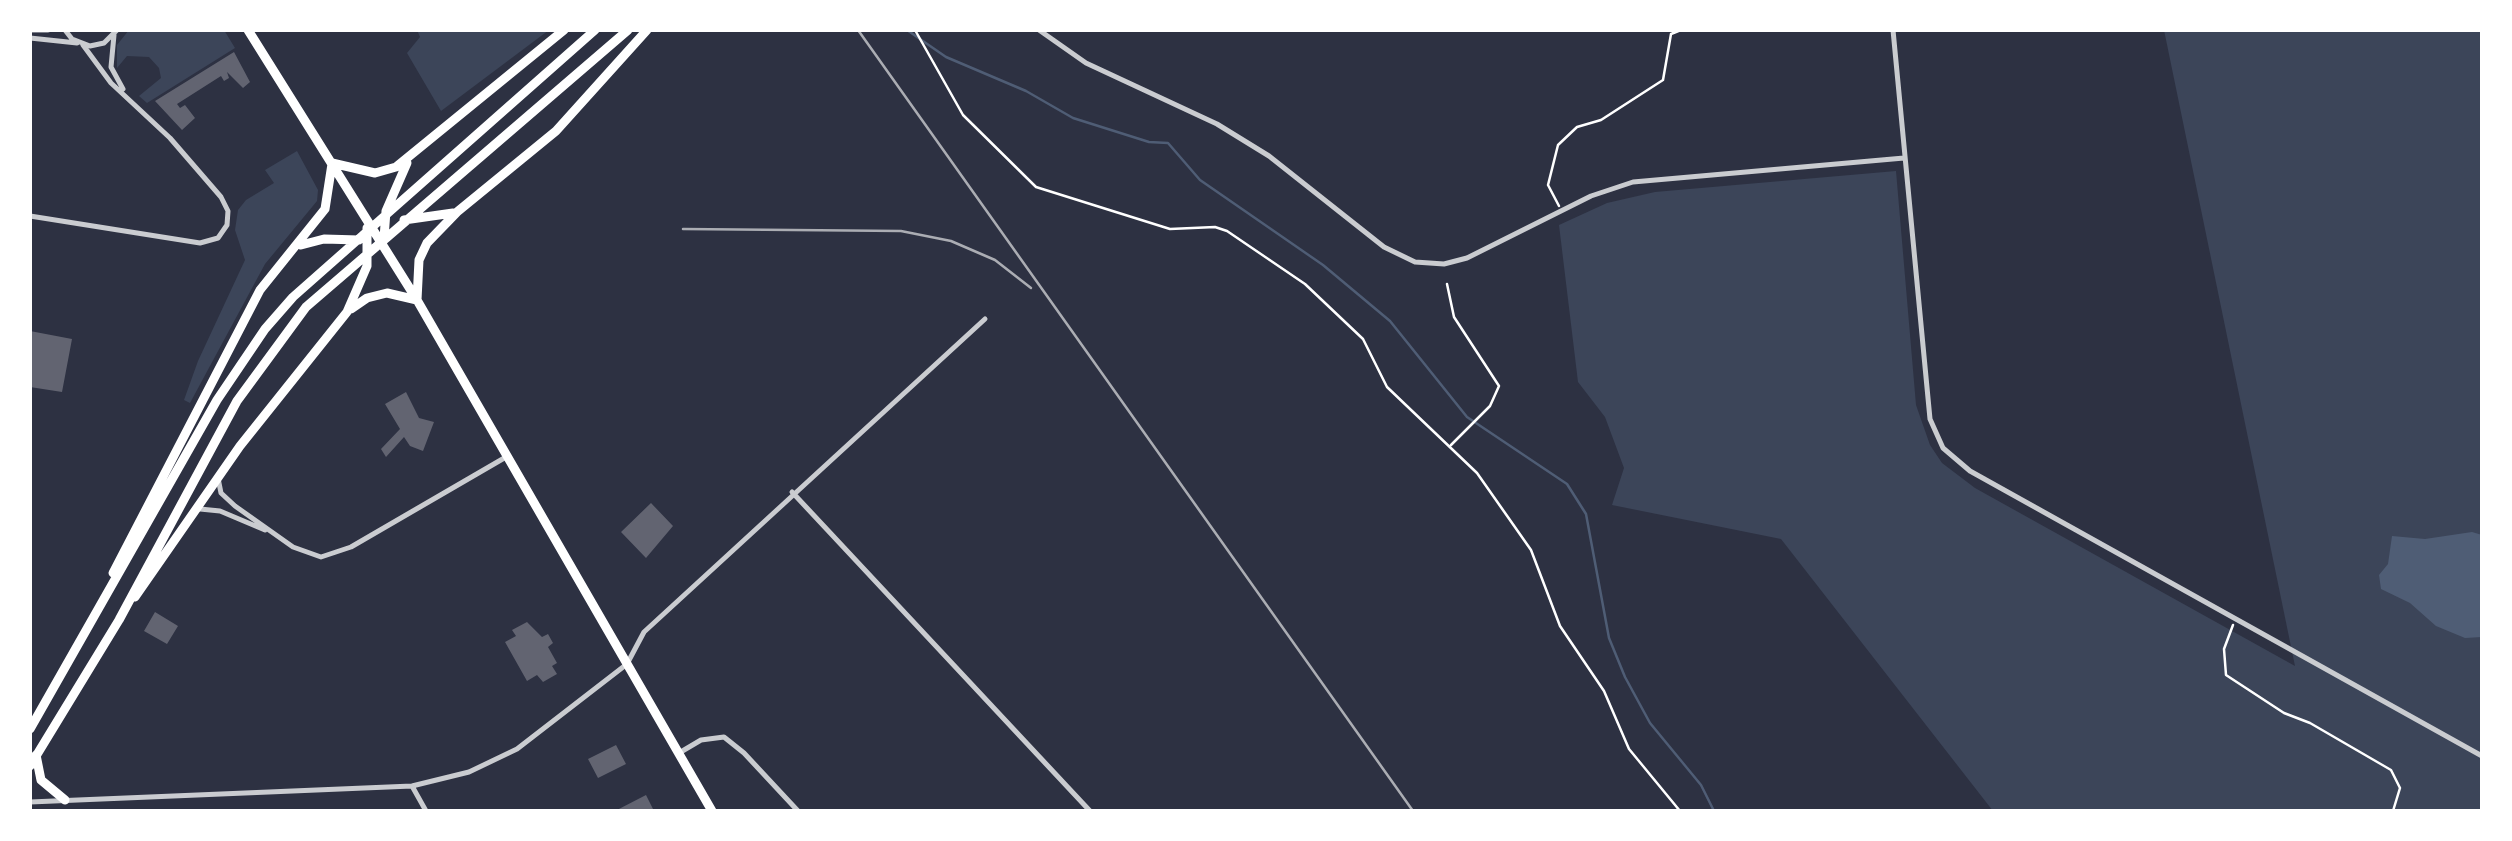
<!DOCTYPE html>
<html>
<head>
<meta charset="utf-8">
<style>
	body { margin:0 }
	#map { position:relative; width:2512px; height:841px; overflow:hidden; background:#2d3142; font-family:"Sofia Sans Condensed",sans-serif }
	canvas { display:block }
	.frame { position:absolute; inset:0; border:32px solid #fff; pointer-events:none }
</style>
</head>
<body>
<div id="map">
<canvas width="2512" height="841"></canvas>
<div class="frame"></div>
</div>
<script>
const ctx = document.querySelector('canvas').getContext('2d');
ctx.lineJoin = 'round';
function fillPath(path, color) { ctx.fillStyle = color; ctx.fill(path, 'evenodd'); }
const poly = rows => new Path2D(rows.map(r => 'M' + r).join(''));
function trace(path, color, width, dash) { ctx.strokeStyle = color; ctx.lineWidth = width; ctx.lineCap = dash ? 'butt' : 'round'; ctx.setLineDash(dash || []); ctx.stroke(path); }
fillPath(poly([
	[129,30,224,30,235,48,147,103,139,96,161,78,159,68,149,57,127,56,117,68,117,45],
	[417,30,549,30,441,111,407,53,420,37],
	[2164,30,2482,30,2482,811,1993,811,1781,539,1612,505,1624,468,1605,417,1578,382,1559,225,1607,203,1655,192,1896,171,1916,405,1930,445,1942,463,1975,488,2295,666],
	[297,151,318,190,317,201,265,264,190,403,184,400,198,361,245,260,235,230,238,210,246,200,274,183,265,170]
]), '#3c4559');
fillPath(poly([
	[2472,532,2482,535,2482,637,2465,638,2436,626,2410,603,2381,589,2379,575,2388,564,2392,536,2425,539]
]), '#4f5d75');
trace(poly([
	[907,30,946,57,1026,91,1073,118,1149,142,1168,143,1200,180,1323,265,1390,321,1467,417,1567,484,1586,514,1609,638,1625,677,1650,723,1701,785,1714,811]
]), '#4f5d75', 2.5);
fillPath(poly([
	[234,52,250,82,243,88,227,72,229,78,224,81,221,76,177,104,180,108,185,105,195,118,182,130,155,101],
	[30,331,72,339,62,392,30,387],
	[406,392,419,418,434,422,423,451,410,446,404,437,386,457,381,449,400,429,385,404],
	[651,503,673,526,646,558,621,532],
	[155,612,178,626,167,644,144,631],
	[527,622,542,637,548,634,553,643,548,647,557,663,552,666,557,674,543,682,537,675,527,681,505,642,516,636,512,630],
	[616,745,626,764,598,778,588,759],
	[646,795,654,811,615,811]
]), '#626471');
trace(poly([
	[915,30,963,115,1036,187,1170,229,1215,227,1227,231,1305,284,1363,339,1387,387,1477,473,1531,550,1560,626,1604,691,1629,749,1680,811],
	[1559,206,1548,185,1558,145,1577,127,1601,120,1663,80,1671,34,1681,30],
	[1447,284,1454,317,1499,386,1490,406,1451,445],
	[2233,625,2224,649,2226,675,2284,713,2310,723,2391,770,2400,788,2393,811]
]), '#fff', 2.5);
trace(poly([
	[30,30,48,30],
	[65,30,72,39,90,46,104,43,117,30],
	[1039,30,1086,63,1217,124,1269,156,1384,247,1415,262,1444,264,1467,258,1591,196,1633,182,1904,158],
	[1893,30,1930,419,1943,448,1970,471,2482,756],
	[114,35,111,67,123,89],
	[30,38,77,43],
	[30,216,200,243,218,238,227,225,228,211,221,197,170,138,111,83,83,45],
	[218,478,221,493,235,506,293,547,321,557,351,547,506,457],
	[792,492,1090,811],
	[200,509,220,511,265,530],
	[679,753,701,740,724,737,744,753,798,811],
	[412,786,426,811],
	[30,802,412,786,469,772,517,749,627,664,644,632,985,319]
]), '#caccd0', 5);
trace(poly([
	[248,30,417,300,712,811],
	[332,163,375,173,396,167,564,30],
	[404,220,453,213],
	[384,238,386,211,407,163],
	[301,245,324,239,359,240],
	[351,309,367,298,387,293,417,300,419,260,427,243,457,212,556,131,647,30],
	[113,573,260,290,325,209,332,164],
	[135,597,240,446,347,312,367,266,367,228],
	[30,729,217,400,265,329,293,297,595,30],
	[36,755,41,780,65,800],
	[30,766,119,620,237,401,306,307,628,30]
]), '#fff', 9);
trace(poly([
	[858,30,1413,811],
	[683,229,901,231,951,241,995,260,1031,288]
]), '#abadb3', 2.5);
</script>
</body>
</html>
